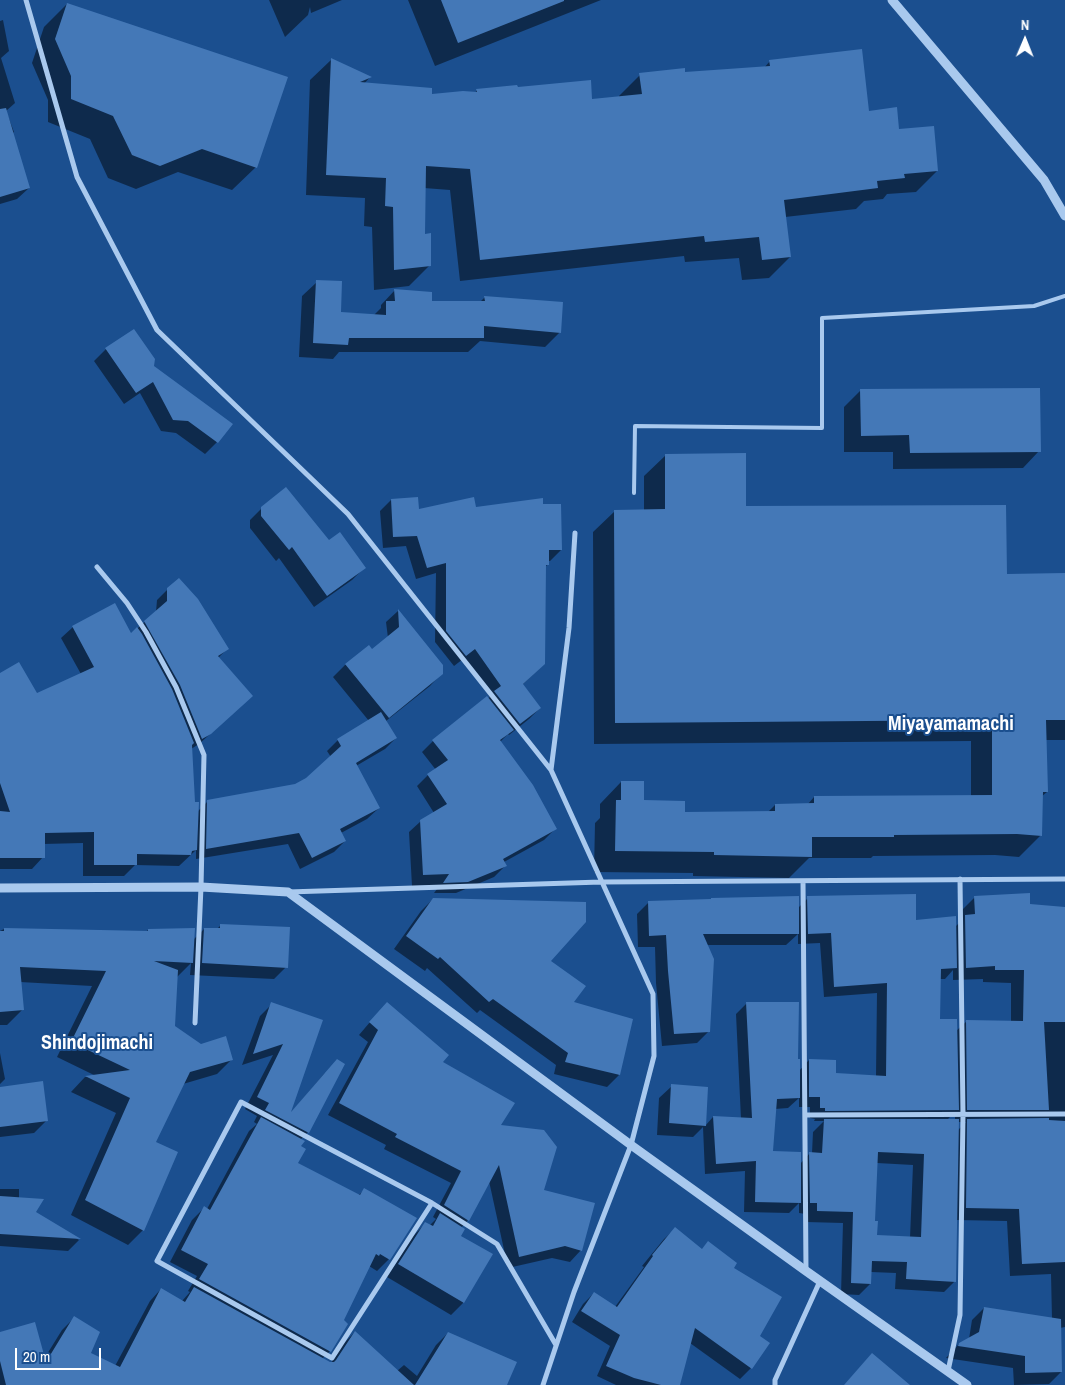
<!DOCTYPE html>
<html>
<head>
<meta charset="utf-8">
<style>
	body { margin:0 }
	#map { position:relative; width:1065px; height:1385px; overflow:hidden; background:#1b4f8f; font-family:"Archivo Narrow",sans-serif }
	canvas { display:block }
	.north { position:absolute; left:1000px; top:15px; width:50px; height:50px; -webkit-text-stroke:4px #1b4f8f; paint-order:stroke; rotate:1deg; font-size:14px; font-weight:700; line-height:20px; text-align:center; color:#fff }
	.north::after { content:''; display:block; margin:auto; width:18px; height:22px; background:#fff; clip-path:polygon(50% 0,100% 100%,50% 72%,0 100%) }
	.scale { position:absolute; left:15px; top:1348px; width:86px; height:22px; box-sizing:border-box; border:2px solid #fff; border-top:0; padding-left:6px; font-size:15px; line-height:18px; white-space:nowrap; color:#fff; -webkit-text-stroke:4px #1b4f8f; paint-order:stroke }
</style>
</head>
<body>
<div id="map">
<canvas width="1065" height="1385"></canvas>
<div class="north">N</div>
<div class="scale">20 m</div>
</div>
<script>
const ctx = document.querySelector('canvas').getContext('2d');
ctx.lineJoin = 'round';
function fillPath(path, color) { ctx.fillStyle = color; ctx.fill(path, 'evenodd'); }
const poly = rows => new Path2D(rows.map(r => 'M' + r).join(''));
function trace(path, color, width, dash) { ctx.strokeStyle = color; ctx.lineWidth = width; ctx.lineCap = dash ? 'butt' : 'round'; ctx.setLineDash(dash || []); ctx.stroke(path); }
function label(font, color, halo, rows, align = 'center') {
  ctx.font = font + ' "Archivo Narrow",sans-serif'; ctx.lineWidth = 4; ctx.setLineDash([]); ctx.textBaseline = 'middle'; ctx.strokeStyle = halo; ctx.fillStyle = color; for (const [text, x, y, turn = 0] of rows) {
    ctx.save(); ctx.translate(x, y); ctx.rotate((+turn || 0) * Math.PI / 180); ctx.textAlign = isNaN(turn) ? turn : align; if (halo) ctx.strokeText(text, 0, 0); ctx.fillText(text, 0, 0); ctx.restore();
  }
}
fillPath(poly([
	[269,0,342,0,311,13,310,7,308,15,285,37],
	[408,0,601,0,435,66],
	[67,4,256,167,232,190,178,172,136,189,108,178,90,139,48,122,48,100,32,63,44,27],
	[3,20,9,51,1,58,15,103,6,111,14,132,12,134,29,188,17,199,0,204,0,21],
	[331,60,370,77,364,84,430,95,475,93,477,90,516,88,591,100,619,97,619,96,640,75,684,73,764,68,770,61,868,112,898,131,937,171,916,192,887,194,883,199,864,201,856,209,785,217,790,257,769,278,742,280,739,258,685,262,684,256,460,281,450,190,424,188,424,235,430,265,409,286,374,290,372,227,364,226,365,198,306,195,310,80],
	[317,282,340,313,373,316,381,308,381,305,395,290,431,302,480,302,485,297,560,332,545,347,480,341,468,352,339,352,333,359,299,357,302,296],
	[106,349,153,366,217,442,205,454,176,433,161,431,140,393,124,404,94,361],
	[860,391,1039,451,1023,468,893,469,893,452,844,452,844,407],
	[666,455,745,508,1006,575,1065,575,1065,740,1045,740,1047,792,1041,797,1041,835,1019,857,995,855,873,856,871,858,809,858,789,878,693,876,693,873,594,872,595,823,600,818,600,804,621,782,642,802,684,813,767,813,775,805,808,804,814,797,971,796,971,741,594,744,593,532,615,511,644,511,644,476],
	[391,500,418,510,542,505,561,550,550,561,548,561,548,564,545,567,544,664,522,685,540,708,529,719,509,735,508,734,500,742,555,829,544,840,504,862,505,866,494,877,456,893,434,893,440,885,412,886,409,832,421,821,434,813,417,786,428,775,436,770,422,752,433,741,490,697,463,659,454,666,435,642,436,573,416,579,406,546,383,548,380,511],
	[262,508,329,542,364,568,352,580,314,607,279,558,276,561,250,528,250,520],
	[168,589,227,649,218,658,240,707,199,744,191,749,194,804,197,812,208,801,296,786,307,779,331,757,327,751,338,740,369,721,333,677,345,665,368,647,372,651,388,638,386,622,398,611,442,665,442,673,430,686,386,721,396,738,385,749,356,766,379,808,367,819,341,833,345,841,334,852,300,869,288,844,196,859,196,850,179,866,135,865,124,876,83,876,83,843,43,844,43,857,32,869,0,869,0,675,37,695,81,674,61,638,73,627,130,635,156,612,157,600],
	[975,897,1029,905,1065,909,1065,1327,1060,1328,1061,1372,1049,1384,1014,1385,1013,1368,946,1358,959,1344,969,1339,972,1320,984,1308,1052,1319,1051,1274,1010,1276,1007,1221,956,1220,955,1281,944,1292,895,1289,896,1273,871,1272,870,1284,859,1295,841,1294,843,1223,806,1222,806,1214,799,1213,799,1203,789,1213,744,1212,745,1171,705,1174,703,1127,693,1137,657,1135,659,1098,672,1086,705,1126,713,1117,741,1119,736,1014,747,1003,797,1060,799,1071,809,1060,834,1074,876,1076,877,993,824,997,820,943,798,944,798,934,786,945,707,945,709,1031,697,1043,662,1046,656,983,655,947,638,947,637,914,649,902,798,908,808,898,915,921,955,927,962,920,962,910],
	[953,970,953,980,983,979,983,982,1011,983,1011,1022,967,1021,956,1031,939,1020,940,979,945,979],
	[799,1098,799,1107,810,1107,810,1118,815,1119,814,1121,824,1121,813,1132,812,1153,810,1153,800,1164,772,1152,775,1109,788,1108],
	[955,1112,955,1120,947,1120],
	[957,1122,966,1122,957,1131],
	[877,1163,913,1165,910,1238,876,1236,873,1222],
	[433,899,549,961,572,1003,619,1075,607,1087,554,1074,556,1065,480,1010,477,1013,427,968,425,971,394,949,421,911],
	[221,925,286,967,274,979,190,975,191,963,176,978,174,1026,201,1045,232,1059,217,1074,183,1084,154,1143,143,1230,128,1245,71,1215,116,1113,71,1092,85,1077,96,1076,57,1057,92,986,20,982,22,1010,7,1025,0,1025,0,931,4,929,146,932,148,930,193,940,204,929,217,929],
	[272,1004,322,1021,289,1115,325,1073,308,1132,300,1140,297,1163,358,1196,365,1189,389,1259,377,1271,369,1266,342,1321,347,1325,330,1351,322,1359,331,1363,343,1344,355,1332,397,1371,404,1365,417,1376,436,1345,448,1333,505,1385,0,1385,0,1333,44,1359,62,1330,74,1318,89,1354,115,1366,150,1301,161,1289,182,1301,190,1292,188,1291,197,1276,170,1262,192,1220,204,1208,207,1209,249,1131,257,1124,254,1122,257,1116,245,1109,273,1055,242,1065,260,1016],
	[376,1015,442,1062,499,1126,581,1250,570,1262,552,1258,508,1268,489,1181,468,1220,461,1228,460,1236,491,1255,463,1303,451,1315,387,1277,413,1236,425,1224,429,1226,436,1219,433,1217,451,1183,384,1149,386,1145,328,1115,368,1042,359,1035],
	[0,1053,5,1079,0,1084],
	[0,1088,46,1121,34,1133,0,1137],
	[0,1189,19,1189,19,1199,34,1213,79,1240,68,1251,0,1246],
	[675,1229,701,1250,732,1268,758,1336,769,1344,751,1368,740,1379,690,1343,679,1385,616,1385,597,1376,610,1346,572,1322,583,1304,594,1293,615,1307,644,1267,642,1266,664,1239]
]), '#0007');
fillPath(poly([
	[441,0,564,0,564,1,458,43],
	[67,3,288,77,257,168,202,149,160,166,132,155,113,116,71,99,71,76,55,39],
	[862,49,869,111,897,107,899,129,934,126,938,171,904,174,905,178,877,181,878,188,784,200,791,257,762,260,759,237,705,242,704,236,480,260,470,169,426,166,425,234,431,233,431,266,394,270,393,207,385,206,386,178,326,175,331,58,372,77,360,82,432,88,432,94,463,91,477,92,476,89,517,85,518,87,591,80,592,99,642,94,639,73,685,68,685,72,770,66,769,60],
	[6,108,30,188,0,197,0,109],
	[316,280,342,281,341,312,386,315,386,301,395,301,394,289,432,292,432,301,485,301,484,296,563,302,561,333,484,326,484,338,349,338,348,345,313,343],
	[134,329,155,359,154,366,233,424,218,443,188,421,173,420,153,382,136,393,105,348],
	[1040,388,1041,452,910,453,909,435,861,436,860,389],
	[746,453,746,506,1006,505,1007,574,1065,573,1065,720,1046,720,1048,792,1043,792,1042,836,1017,834,894,835,894,837,812,837,812,857,714,855,714,852,615,851,616,800,621,800,621,781,644,781,644,800,685,801,685,812,775,811,775,804,814,803,814,796,992,795,992,720,615,723,614,510,665,509,665,454],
	[286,487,329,540,340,532,366,568,327,596,292,547,289,550,261,516,261,507],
	[418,497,419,509,474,497,476,507,543,498,543,504,561,504,562,550,549,550,549,565,546,565,545,664,523,684,541,708,520,724,494,691,501,686,475,649,466,656,446,631,446,563,427,568,417,536,393,537,391,499],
	[179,578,198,599,229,649,218,656,253,696,211,734,202,739,180,685,144,621,167,601,167,588],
	[115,603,131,633,137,627,142,634,172,689,194,743,192,745,195,802,199,802,197,850,192,851,191,855,137,854,137,865,94,865,94,832,45,833,45,858,0,858,0,811,10,812,0,783,0,673,19,662,37,693,94,667,72,626],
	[398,609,443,665,443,674,389,718,345,664,369,645,372,649,399,627],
	[487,696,514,730,500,740,533,785,557,829,503,859,507,866,468,882,443,883,449,874,423,875,420,820,447,804,427,774,448,760,432,740],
	[381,712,397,738,356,763,380,808,340,829,346,841,312,858,299,833,206,849,207,800,295,784,306,778,341,746,337,739],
	[1030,893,1030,904,1065,907,1065,1022,1044,1022,1049,1110,967,1110,966,1020,1023,1021,1024,970,995,970,995,966,966,968,965,915,975,914,974,896],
	[916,894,916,920,956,916,957,968,941,969,940,1019,957,1019,959,1110,825,1111,825,1108,820,1108,820,1097,809,1097,809,1059,836,1060,836,1073,886,1076,887,983,834,987,831,933,808,934,807,896],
	[799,896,799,934,703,934,714,959,710,1032,674,1034,668,971,666,935,649,936,648,901,711,899,711,898],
	[433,898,586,902,586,922,551,961,586,986,574,1002,633,1019,620,1075,565,1062,568,1053,493,999,489,1002,440,957,438,959,406,936],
	[220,924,290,927,288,968,202,963,204,928,220,928],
	[4,928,148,931,148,929,195,928,193,963,154,961,178,970,175,1026,201,1044,226,1036,233,1060,190,1072,156,1142,178,1152,144,1231,85,1200,130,1098,85,1076,130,1070,71,1042,106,971,20,967,24,1010,0,1012,0,931,4,931],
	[271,1002,323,1020,291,1112,337,1059,345,1064,309,1133,265,1110,269,1103,257,1097,283,1044,253,1054],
	[387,1002,449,1055,443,1062,515,1103,501,1125,544,1130,557,1147,544,1190,595,1203,582,1251,565,1246,519,1257,499,1165,469,1221,444,1205,461,1171,395,1137,397,1134,339,1103,378,1030,369,1022],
	[746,1002,799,1002,798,1059,800,1059,800,1098,777,1099,773,1151,801,1152,801,1203,755,1202,756,1161,716,1164,713,1116,752,1118],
	[43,1081,48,1121,0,1127,0,1087],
	[671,1084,708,1087,706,1126,669,1123],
	[261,1117,305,1141,301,1146,306,1149,298,1163,360,1195,364,1188,417,1218,390,1260,380,1254,379,1256,376,1254,344,1320,348,1324,331,1352,199,1279,208,1264,181,1250,204,1206,210,1210],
	[1049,1118,1049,1120,1065,1121,1065,1262,1022,1264,1019,1209,966,1208,967,1119],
	[824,1119,959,1119,956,1282,906,1279,907,1262,872,1261,871,1284,851,1283,853,1212,817,1211,817,1203,810,1203,809,1152,822,1153],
	[878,1152,924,1154,921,1237,877,1235,878,1221,875,1221],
	[0,1196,44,1199,36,1212,81,1239,0,1234],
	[440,1213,465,1229,461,1236,493,1254,464,1303,398,1264,425,1222,433,1226],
	[675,1227,702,1249,708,1241,737,1263,734,1268,782,1297,760,1336,770,1343,752,1369,695,1328,680,1385,661,1385,634,1378,606,1366,620,1335,581,1311,594,1292,617,1307,653,1256,652,1255],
	[194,1287,330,1362,334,1362,336,1360,355,1331,414,1385,6,1385,0,1361,0,1332,35,1322,46,1362,74,1316,100,1332,91,1353,120,1367,161,1288,185,1302],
	[984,1307,1061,1319,1062,1372,1025,1373,1025,1356,958,1346,959,1343,979,1332],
	[448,1332,517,1362,507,1385,415,1385],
	[872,1353,910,1385,844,1385]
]), '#4478b7');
trace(poly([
	[634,493,635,426,822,428,822,318,1034,306,1065,296]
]), '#a9c9ee', 4);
trace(poly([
	[26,0,77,177,157,330,348,514,551,770,653,994,654,1056,631,1145,574,1292,543,1385],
	[97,567,127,603,146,632,176,687,204,755,201,887,195,1023],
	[551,770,569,628,575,533],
	[803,881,806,1270],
	[288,892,601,882,1065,879],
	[805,1115,1065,1114],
	[432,1203,332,1358,157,1261,241,1102,432,1203,497,1244,556,1345],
	[948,1371,960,1315,963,1115,960,879],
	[775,1385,775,1380,820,1281]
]), '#a9c9ee', 5);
trace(poly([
	[892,0,1044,180,1065,216],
	[0,888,201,887,288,892,631,1145,806,1271,967,1385]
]), '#a9c9ee', 9);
label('bold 20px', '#fff', '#1b4f8f', [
	["Miyayamamachi",951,725],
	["Shindojimachi",97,1044]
]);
</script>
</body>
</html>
